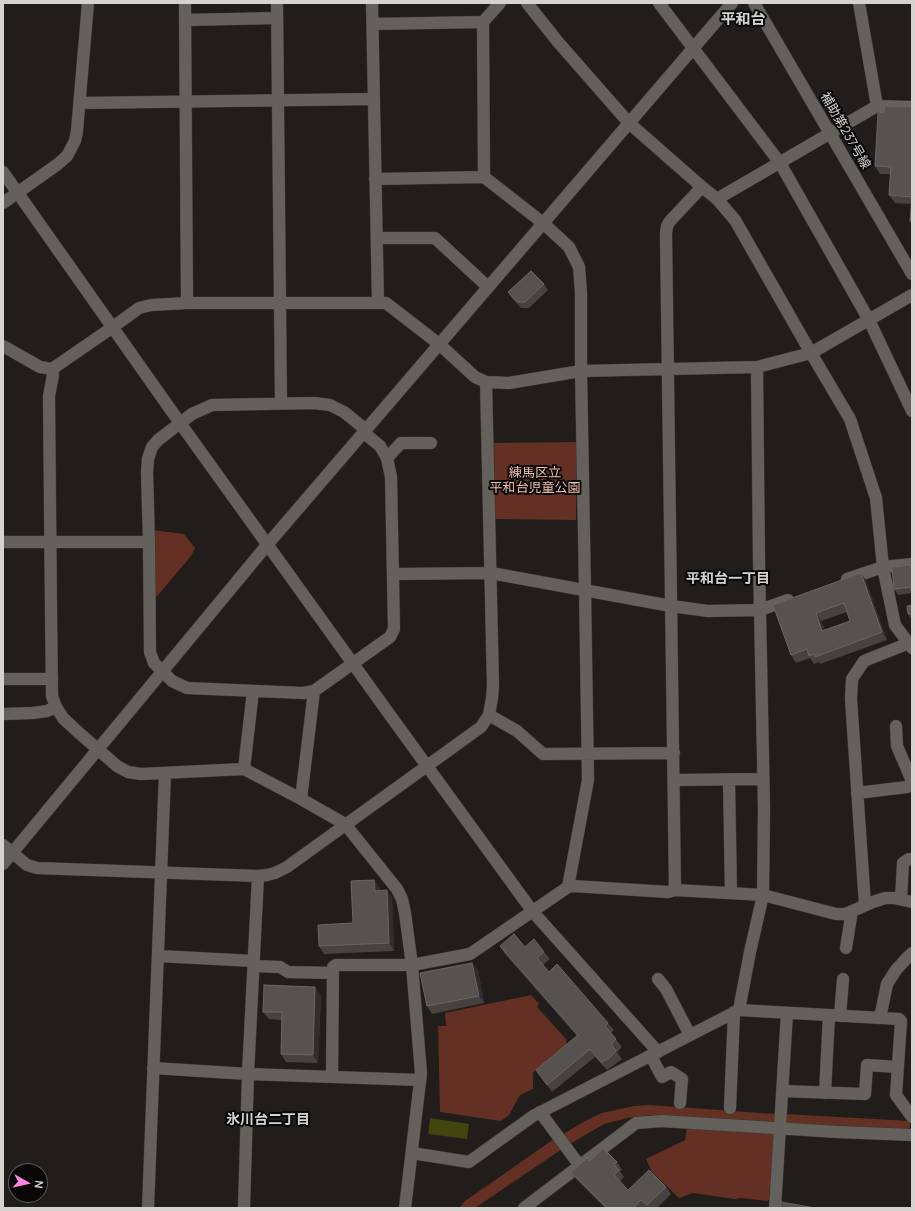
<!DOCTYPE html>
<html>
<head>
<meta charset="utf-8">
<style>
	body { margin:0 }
	#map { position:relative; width:915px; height:1211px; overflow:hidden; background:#201d1a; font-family:Manrope,sans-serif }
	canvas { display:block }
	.frame { position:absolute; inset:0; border:4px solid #d5d3d0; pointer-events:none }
	.north { position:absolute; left:8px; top:1163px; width:40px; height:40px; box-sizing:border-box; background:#090807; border:1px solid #5b5957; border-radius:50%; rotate:98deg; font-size:11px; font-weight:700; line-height:16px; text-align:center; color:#d5d3d0 }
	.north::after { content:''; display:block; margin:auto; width:14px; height:18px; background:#fd86e2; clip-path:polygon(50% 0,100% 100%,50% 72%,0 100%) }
</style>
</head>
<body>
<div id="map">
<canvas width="915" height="1211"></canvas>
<div class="frame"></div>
<div class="north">N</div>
</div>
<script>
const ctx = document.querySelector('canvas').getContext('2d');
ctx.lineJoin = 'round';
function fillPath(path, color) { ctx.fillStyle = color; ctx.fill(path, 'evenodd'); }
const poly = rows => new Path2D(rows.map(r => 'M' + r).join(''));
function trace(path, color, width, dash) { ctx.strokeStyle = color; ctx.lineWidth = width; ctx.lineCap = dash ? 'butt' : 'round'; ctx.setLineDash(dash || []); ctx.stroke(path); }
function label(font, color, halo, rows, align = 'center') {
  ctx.font = font + ' Manrope,"Noto Sans JP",sans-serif'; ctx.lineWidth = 4; ctx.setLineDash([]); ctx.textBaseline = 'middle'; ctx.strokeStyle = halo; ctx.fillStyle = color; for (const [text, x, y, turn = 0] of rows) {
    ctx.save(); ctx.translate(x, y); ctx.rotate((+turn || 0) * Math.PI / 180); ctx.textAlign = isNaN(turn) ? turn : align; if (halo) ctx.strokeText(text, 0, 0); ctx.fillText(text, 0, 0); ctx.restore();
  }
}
fillPath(poly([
	[577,442,576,520,495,519,494,443],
	[152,530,184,534,195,548,191,556,153,601],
	[531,995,539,1004,537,1007,566,1039,567,1045,533,1073,533,1089,520,1095,509,1115,501,1121,440,1112,438,1026,446,1026,445,1013],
	[650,1105,775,1114,774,1122,772,1124,654,1115,632,1117,604,1124,570,1144,563,1134,587,1120,602,1113,634,1106],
	[785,1114,910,1121,910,1127,908,1131,786,1124],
	[687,1127,772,1133,774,1135,769,1199,767,1201,741,1198,734,1199,693,1193,679,1198,652,1172,646,1159,685,1140],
	[554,1139,562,1149,475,1208,459,1208,465,1201]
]), '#633023');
fillPath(poly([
	[430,1118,469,1124,467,1139,428,1134]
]), '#42450d');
const street = poly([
	[185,3,187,303],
	[277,3,281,403],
	[372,3,378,303],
	[527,3,558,42,629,123,702,187,717,199,735,220,811,353,850,419,876,498,883,567,895,625,912,648],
	[659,3,780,163,869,320,912,411],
	[859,3,877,106],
	[185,20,277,18],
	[483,22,484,177,543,223,569,247,579,267,581,292,581,371,585,589,588,780,568,887],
	[373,24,483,22,500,3],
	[80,103,374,99],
	[375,179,484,177],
	[717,199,877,106,912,107],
	[3,203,58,164,67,156,75,141,77,131,88,3],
	[377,238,435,238,488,287],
	[113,327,139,308,151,305,187,303,386,303,439,344,475,377,486,382,509,383,581,371,757,367,811,353,912,295],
	[52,369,53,375,49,396,51,611,52,696,56,707,63,718,78,732,117,766,128,772,141,774,244,769,301,799,345,824,397,889,402,899,405,913,412,965,421,1073,405,1208],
	[363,432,380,446,387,458,391,477,394,629,390,637,314,691,303,693,187,688,172,681,154,663,150,652,149,542,147,472,148,459,152,447,158,440,192,414,212,405,314,403,330,405,344,412,365,429],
	[387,458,401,443,431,443],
	[3,542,149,542],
	[393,574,491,573,671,606,708,611,760,610,788,600],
	[847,579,883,567,912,564],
	[3,679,52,679],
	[3,714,33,713,47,711,56,707],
	[489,715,517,731,543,754,674,753],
	[896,726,897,746,912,781],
	[244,769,253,691],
	[674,780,763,779],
	[729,780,731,893],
	[857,793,907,787,912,782],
	[301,799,314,691],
	[3,845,27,865,37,868,258,876,267,875,275,873,287,867,481,727,489,715,492,698,493,686,486,382],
	[675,890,666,234,667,226,670,221,702,187],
	[901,899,903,863,909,859,912,859],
	[865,905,851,699,852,679,864,661,909,643],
	[846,948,851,917,850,912],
	[158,956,254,961],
	[254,966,280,967,288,972,333,973],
	[658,979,666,989,690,1035],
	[739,1010,750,952,763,895,764,808,759,561,757,367],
	[840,1016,843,979],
	[880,1018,887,984,896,970,906,959],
	[651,1056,662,1077,671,1072,682,1079,680,1103],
	[153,1068,248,1074,420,1080],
	[332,1077,333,967,336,965,412,965,470,954,568,887,573,886,668,892,675,890,763,895,836,914,845,914,850,912,873,902,885,898,894,898,912,902],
	[782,1091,865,1094,867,1065,897,1067],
	[825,1093,829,1015],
	[730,1108,734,1012],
	[540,1112,580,1166],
	[412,1153,469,1162,533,1116,739,1010,899,1019,901,1021,896,1095,912,1117],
	[148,1208,165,773],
	[244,1208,248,1074,258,876],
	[524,1208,636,1123,662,1121,838,1132,912,1135],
	[775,1208,787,1013]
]);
const secondary = poly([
	[754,3,912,274],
	[3,172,180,423,387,711,533,912,658,1052],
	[3,346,40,367,52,369,113,327],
	[3,864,267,545,732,3],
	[906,959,912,953]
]);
trace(street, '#3b3936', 13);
trace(secondary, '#3b3936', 13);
trace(street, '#64605c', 12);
trace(secondary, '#64605c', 12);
fillPath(poly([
	[912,107,912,225,910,221,911,204,895,203,889,195,890,174,880,174,875,166,884,112],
	[544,284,548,290,529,308,521,308,512,298,508,292],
	[912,565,912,593,898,595,894,589],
	[861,573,866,581,887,640,820,664,819,662,814,664,810,658,796,663,791,655,773,605],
	[847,612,850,621,825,630,821,621],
	[912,605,912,620,908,614],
	[380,887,380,891,387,890,392,898,394,951,324,954,319,946,353,923],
	[500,946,525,947,544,952,550,959,543,965,549,972,608,1023,614,1030,611,1033,622,1047,617,1052,622,1059,613,1066,607,1070,595,1057,552,1092,536,1070,577,1036,505,954],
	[478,970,484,1003,432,1014,427,1006],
	[321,995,318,1063,286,1062,281,1054,282,1020,269,1019,263,1012],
	[590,1161,617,1162,622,1170,620,1171,624,1177,620,1181,628,1190,666,1187,671,1194,657,1208,647,1208,646,1207,645,1208,605,1208,576,1179,571,1172]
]), '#47423f');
fillPath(poly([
	[861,573,866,581,887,640,882,632],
	[816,613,821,621,828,639,822,631],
	[374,880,380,887,380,899,375,891],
	[387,890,392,898,394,951,389,943],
	[472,963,478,970,484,1003,479,996],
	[315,987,321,995,318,1063,313,1055]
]), '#312d2a');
const building = poly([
	[885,106,912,107,912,221,910,221,912,197,889,195,891,167,875,166,878,113,884,112,885,106],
	[531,271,544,284,525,302,517,302,508,292,531,271],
	[912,565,912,597,911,587,894,589,892,567,912,565],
	[861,573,882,632,815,657,814,654,809,656,807,649,791,655,773,605,861,573],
	[844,603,850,621,822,631,816,613,844,603],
	[912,605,912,614,908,614,907,606,912,605],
	[374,880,375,891,387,890,389,943,319,946,318,925,353,923,351,881,374,880],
	[514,934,525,947,534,939,544,952,537,958,549,972,557,964,608,1023,605,1026,616,1039,611,1044,616,1051,608,1059,601,1062,590,1049,547,1085,536,1070,578,1035,500,946,514,934],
	[472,963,479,996,427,1006,420,973,472,963],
	[264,985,315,987,313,1055,281,1054,282,1012,263,1012,264,985],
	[603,1148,617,1162,614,1165,619,1170,614,1175,628,1190,649,1170,666,1187,647,1205,641,1200,633,1208,607,1208,571,1172,587,1158,590,1161,603,1148],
	[781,1202,815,1208,780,1208,781,1202]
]);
fillPath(building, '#56524f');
trace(building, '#6a6663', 1);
label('13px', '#d5d3d0', '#090807', [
	["補助第237号線",845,131,60]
]);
label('13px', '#efbcaf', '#090807', [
	["練馬区立",535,473],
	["平和台児童公園",535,488]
]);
label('bold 14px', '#d5d3d0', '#090807', [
	["平和台一丁目",728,579],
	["氷川台二丁目",268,1120]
]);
label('bold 15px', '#d5d3d0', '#090807', [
	["平和台",743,20]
]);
</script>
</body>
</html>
